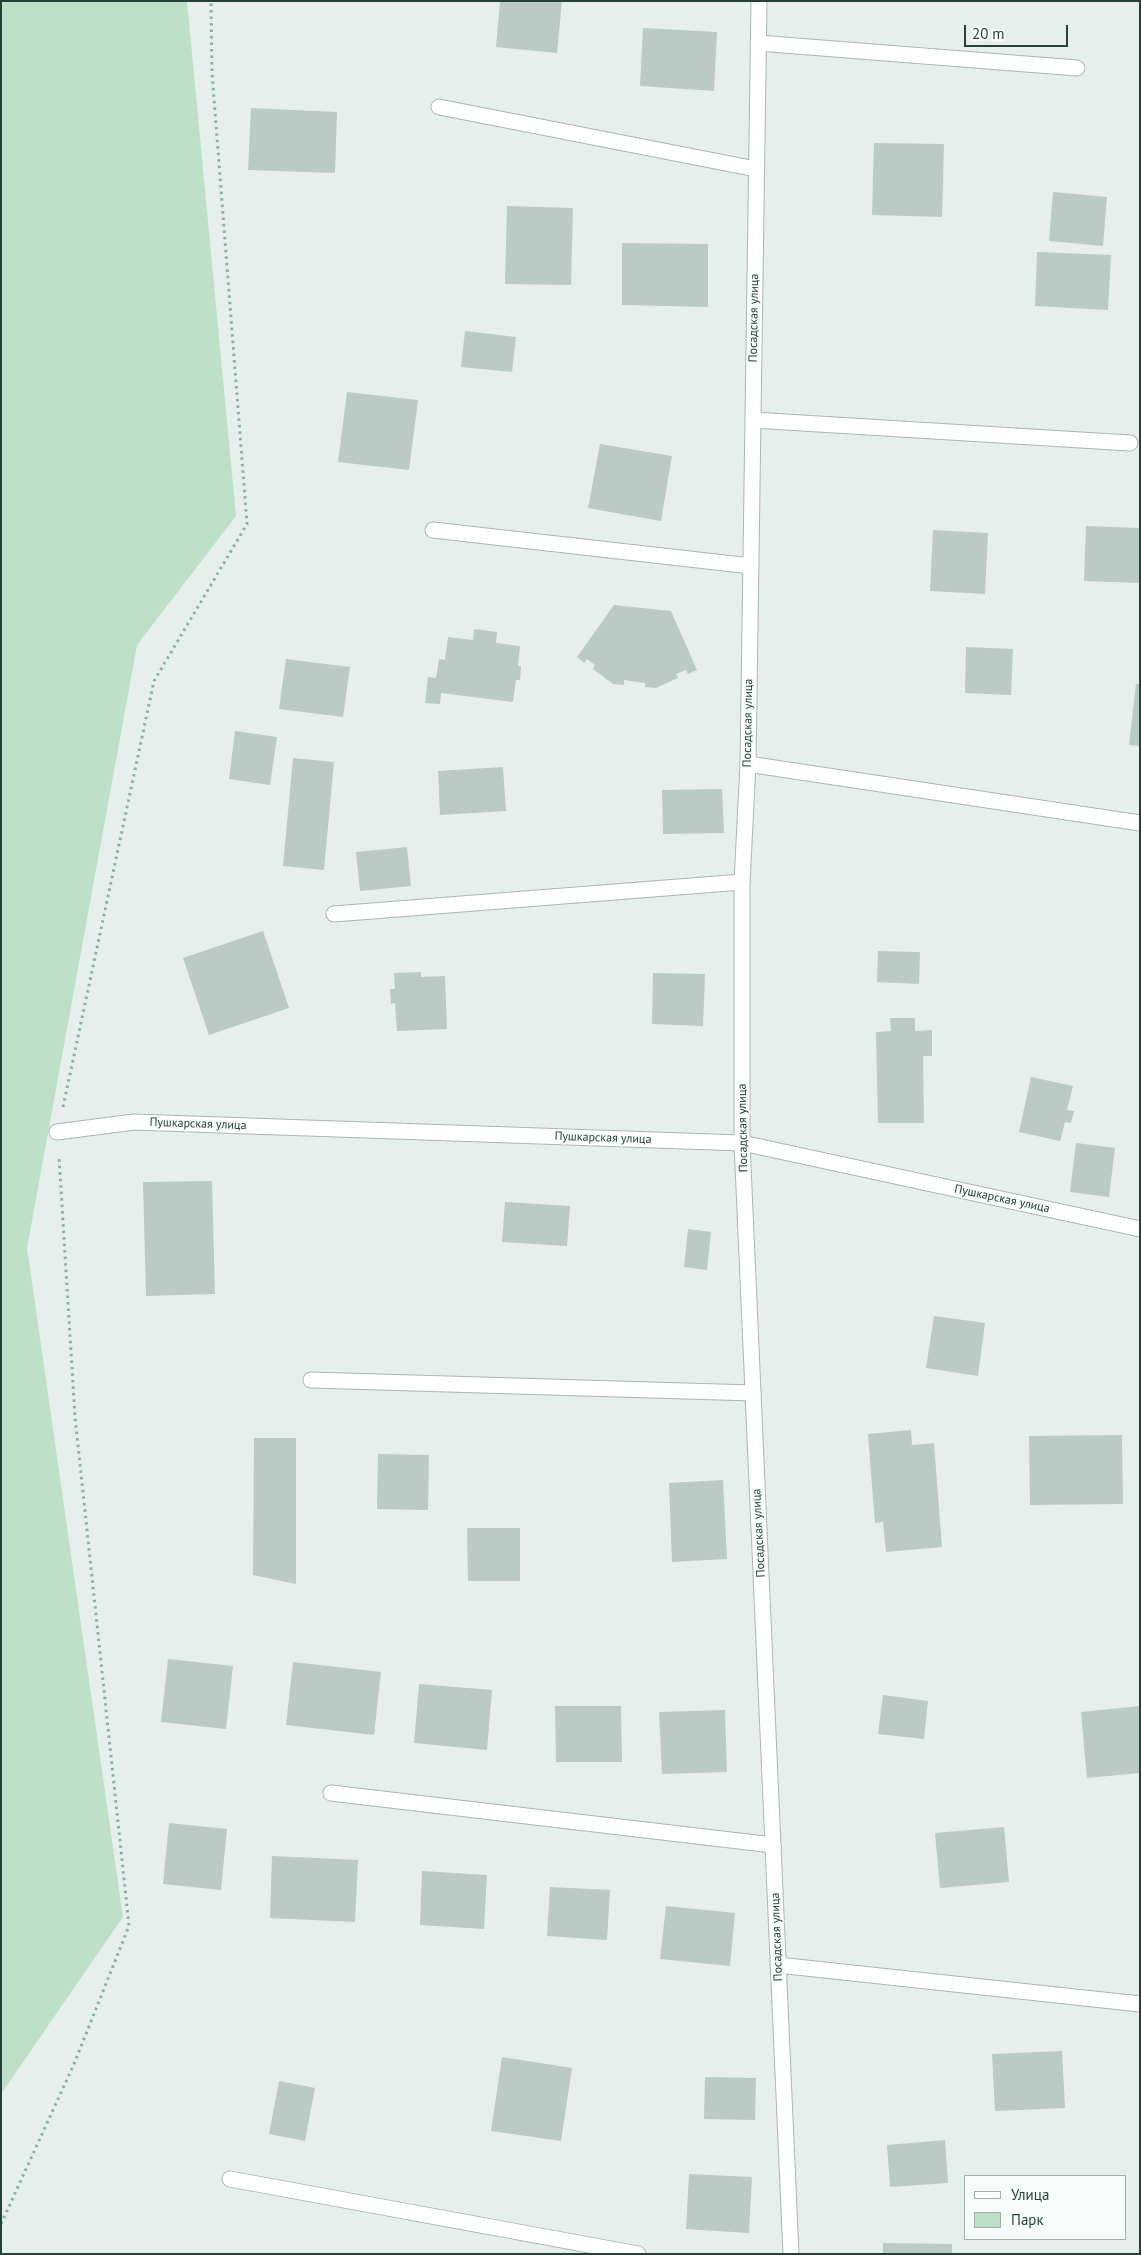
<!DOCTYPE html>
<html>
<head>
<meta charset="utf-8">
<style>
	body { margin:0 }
	#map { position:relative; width:1141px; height:2255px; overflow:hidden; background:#e6efeb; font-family:"PT Sans",sans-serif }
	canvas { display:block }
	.frame { position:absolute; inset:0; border:2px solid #24423a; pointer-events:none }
	.legend { position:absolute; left:964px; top:2175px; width:162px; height:65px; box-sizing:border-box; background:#f7fbf9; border:1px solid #a3b1ad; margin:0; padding:6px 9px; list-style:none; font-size:15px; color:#24423a }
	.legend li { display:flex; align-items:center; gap:10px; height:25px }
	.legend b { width:25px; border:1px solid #a3b1ad }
	.scale { position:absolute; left:964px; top:25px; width:104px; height:22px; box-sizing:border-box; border:2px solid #24423a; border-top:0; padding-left:6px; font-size:15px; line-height:18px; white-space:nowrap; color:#24423a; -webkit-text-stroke:4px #f7fbf9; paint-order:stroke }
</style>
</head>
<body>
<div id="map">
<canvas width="1141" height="2255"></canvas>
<div class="frame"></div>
<ul class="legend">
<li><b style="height:6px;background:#fff"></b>Улица</li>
<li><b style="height:14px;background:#bfe0c8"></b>Парк</li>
</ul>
<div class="scale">20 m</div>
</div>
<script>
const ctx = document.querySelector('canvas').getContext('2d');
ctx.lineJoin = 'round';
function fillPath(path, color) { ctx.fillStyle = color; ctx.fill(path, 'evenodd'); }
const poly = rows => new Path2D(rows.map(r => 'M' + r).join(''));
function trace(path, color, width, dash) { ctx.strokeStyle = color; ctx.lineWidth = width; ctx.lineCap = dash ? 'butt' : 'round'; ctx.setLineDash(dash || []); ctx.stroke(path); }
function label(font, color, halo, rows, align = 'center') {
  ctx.font = font + ' "PT Sans",sans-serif'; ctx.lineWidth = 4; ctx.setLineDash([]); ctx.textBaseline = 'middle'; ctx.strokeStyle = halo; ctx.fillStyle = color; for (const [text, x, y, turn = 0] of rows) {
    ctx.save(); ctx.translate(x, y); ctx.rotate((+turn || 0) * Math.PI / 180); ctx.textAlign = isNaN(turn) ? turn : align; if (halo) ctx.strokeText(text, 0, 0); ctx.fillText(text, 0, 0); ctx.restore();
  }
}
fillPath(poly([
	[1,1,187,1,236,516,137,645,27,1248,123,1917,1,2094]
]), '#bfe0c8');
fillPath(poly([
	[500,1,562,1,557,53,496,47],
	[643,28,717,32,714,91,640,86],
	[251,108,337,112,335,173,248,170],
	[874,143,944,144,942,217,872,215],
	[1053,192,1107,197,1103,246,1049,241],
	[507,206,573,208,571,285,505,284],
	[622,243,708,244,708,307,622,305],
	[1037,252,1111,255,1108,310,1035,306],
	[465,331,516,337,512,372,461,367],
	[347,392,418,400,409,470,338,462],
	[600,444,672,456,661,521,588,508],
	[1086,526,1140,528,1140,583,1084,581],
	[933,530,988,533,985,594,930,591],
	[614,605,671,611,697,670,688,674,686,670,676,674,678,678,656,688,645,687,645,683,624,680,624,685,613,684,593,669,595,665,587,659,584,663,577,657],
	[474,629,497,632,496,643,520,646,518,666,521,666,520,680,516,680,513,702,441,693,440,704,425,703,428,677,436,678,439,659,445,660,448,637,473,640],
	[966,647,1013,649,1011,695,965,693],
	[286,659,350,667,343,717,279,709],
	[1136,684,1140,684,1140,746,1129,745],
	[235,731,277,737,270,785,229,779],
	[293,758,334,762,324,870,283,866],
	[503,767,506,811,440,815,438,771],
	[722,789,724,833,663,834,662,790],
	[407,847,411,886,360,891,356,852],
	[263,931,289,1008,209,1035,183,958],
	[878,951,920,952,919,984,877,982],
	[421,972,421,977,445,976,447,1029,397,1031,395,1003,391,1004,390,989,395,989,394,973],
	[653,973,705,974,703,1026,652,1024],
	[890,1018,915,1018,915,1031,932,1030,932,1056,923,1056,924,1123,878,1123,876,1032,891,1031],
	[1031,1077,1073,1086,1067,1110,1074,1111,1071,1123,1065,1122,1060,1141,1019,1132],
	[1076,1143,1115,1148,1109,1197,1070,1192],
	[212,1181,215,1294,146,1296,143,1182],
	[505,1202,570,1206,567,1246,502,1242],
	[688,1229,711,1232,707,1270,684,1267],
	[934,1316,985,1323,978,1376,926,1368],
	[911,1430,912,1445,934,1443,942,1547,886,1552,883,1522,875,1523,868,1434],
	[1122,1435,1123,1504,1030,1505,1029,1436],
	[254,1438,296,1438,296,1584,253,1575],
	[378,1454,429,1455,428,1510,377,1509],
	[723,1480,727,1559,672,1562,669,1483],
	[467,1528,520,1528,520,1581,468,1581],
	[168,1659,233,1666,226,1729,161,1722],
	[293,1662,381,1672,374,1735,286,1725],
	[419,1684,492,1690,487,1750,414,1743],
	[883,1695,928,1701,924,1739,878,1734],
	[555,1706,621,1706,622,1762,556,1762],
	[1140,1706,1140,1773,1087,1778,1081,1712],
	[725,1710,727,1772,662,1774,659,1712],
	[169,1823,227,1829,221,1890,163,1884],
	[1004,1827,1009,1882,940,1888,935,1833],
	[272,1856,358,1860,355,1922,270,1918],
	[422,1871,487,1875,484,1929,420,1925],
	[550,1887,610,1890,607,1940,547,1936],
	[666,1906,735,1913,730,1966,660,1959],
	[1062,2051,1065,2108,995,2111,992,2054],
	[502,2057,572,2068,561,2141,491,2131],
	[705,2077,756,2078,755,2120,704,2119],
	[279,2081,315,2088,305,2141,269,2134],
	[945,2140,948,2183,890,2187,887,2145],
	[689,2174,752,2177,749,2233,686,2229],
	[883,2243,952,2244,952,2254,883,2254]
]), '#bbcac4');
const lane = poly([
	[758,43,1077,68],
	[439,107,756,169],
	[753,420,1130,443],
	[433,530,751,566],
	[748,764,1140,823],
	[334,914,742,882],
	[57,1132,134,1122,742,1143],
	[311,1380,753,1393],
	[331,1793,773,1845],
	[230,2179,638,2254]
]);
const street = poly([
	[759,1,748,764,742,882,742,1143,791,2254],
	[742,1143,1140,1229],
	[778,1965,1140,2004]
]);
trace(lane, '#a8b8b2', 17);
trace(street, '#a8b8b2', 17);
trace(poly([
	[63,1107,154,681,247,524,212,73,211,1],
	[1,2224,74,2064,129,1926,75,1417,59,1157]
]), '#86b3a5', 3, [2.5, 4]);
trace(lane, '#fff', 15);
trace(street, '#fff', 15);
label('12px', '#24423a', '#f7fbf9', [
	["Посадская улица",754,318,-89],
	["Посадская улица",748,723,-89],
	["Пушкарская улица",198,1124,2],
	["Посадская улица",743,1128,-91],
	["Пушкарская улица",603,1138,2],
	["Пушкарская улица",1002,1199,12],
	["Посадская улица",759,1533,-93],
	["Посадская улица",777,1937,-92]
]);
</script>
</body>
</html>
